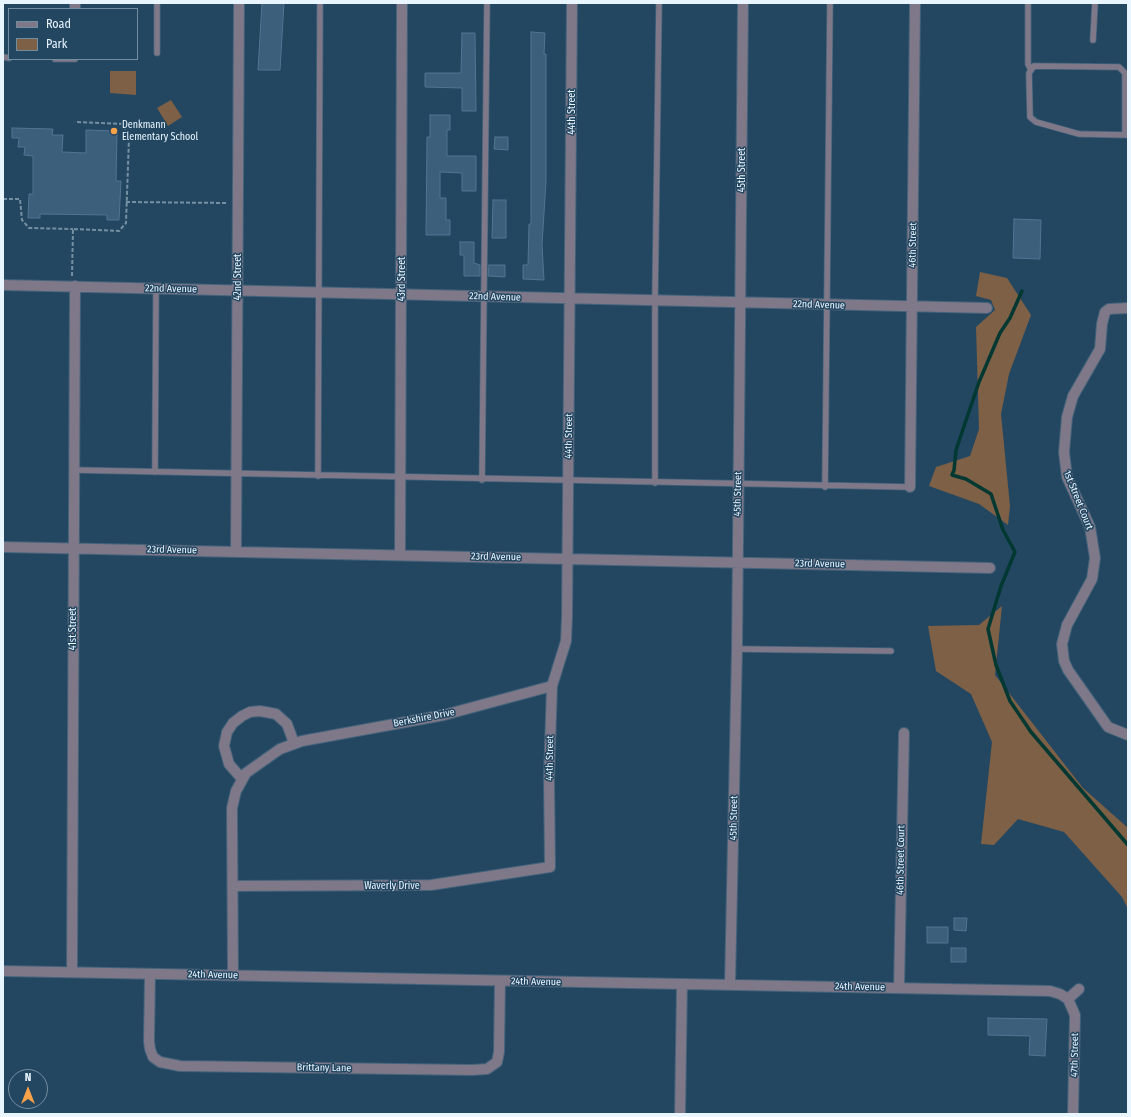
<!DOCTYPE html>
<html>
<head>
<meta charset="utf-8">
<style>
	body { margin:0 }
	#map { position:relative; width:1131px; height:1117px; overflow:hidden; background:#244761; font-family:"Fira Sans Condensed",sans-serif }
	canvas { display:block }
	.frame { position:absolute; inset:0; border:4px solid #e9f5ff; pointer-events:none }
	.legend { position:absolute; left:8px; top:8px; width:130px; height:52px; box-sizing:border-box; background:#244761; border:1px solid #738da0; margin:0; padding:5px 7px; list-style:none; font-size:12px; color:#e9f5ff }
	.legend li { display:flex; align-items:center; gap:8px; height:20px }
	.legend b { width:20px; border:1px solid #738da0 }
	.north { position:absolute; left:8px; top:1069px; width:40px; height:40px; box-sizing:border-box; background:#244761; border:1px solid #738da0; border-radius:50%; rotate:0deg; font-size:11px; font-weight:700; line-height:16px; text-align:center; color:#e9f5ff }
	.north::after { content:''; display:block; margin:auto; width:14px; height:18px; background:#f7a149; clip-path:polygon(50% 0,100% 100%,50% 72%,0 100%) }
</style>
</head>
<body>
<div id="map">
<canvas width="1131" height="1117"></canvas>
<div class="frame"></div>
<ul class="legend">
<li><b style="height:5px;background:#7e7889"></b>Road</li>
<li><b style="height:11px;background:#7d6045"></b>Park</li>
</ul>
<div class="north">N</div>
</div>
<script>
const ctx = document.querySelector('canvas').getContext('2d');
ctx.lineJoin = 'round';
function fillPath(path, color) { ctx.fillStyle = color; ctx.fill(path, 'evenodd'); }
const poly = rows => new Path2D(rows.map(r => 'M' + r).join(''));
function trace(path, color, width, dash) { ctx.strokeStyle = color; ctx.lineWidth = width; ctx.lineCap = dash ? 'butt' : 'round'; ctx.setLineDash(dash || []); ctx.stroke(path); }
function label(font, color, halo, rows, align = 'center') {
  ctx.font = font + ' "Fira Sans Condensed",sans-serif'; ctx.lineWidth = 3; ctx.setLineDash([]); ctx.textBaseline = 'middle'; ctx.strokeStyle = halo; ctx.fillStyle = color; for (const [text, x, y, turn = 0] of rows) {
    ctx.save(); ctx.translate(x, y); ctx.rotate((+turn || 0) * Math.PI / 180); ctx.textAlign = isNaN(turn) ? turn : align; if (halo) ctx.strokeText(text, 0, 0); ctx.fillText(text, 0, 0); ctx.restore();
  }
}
fillPath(poly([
	[110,71,136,71,136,95,110,93],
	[171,100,182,117,168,126,157,108],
	[980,272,1007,278,1031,315,1009,374,1001,414,1010,506,1008,525,979,504,929,486,936,467,970,456,979,429,976,327,995,310,991,300,976,296],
	[1002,606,995,675,1083,788,1128,828,1128,909,1122,897,1064,832,1018,819,994,845,981,844,992,742,971,694,936,671,928,626,979,625]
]), '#7d6045');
trace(poly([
	[1022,291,1010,318,1000,333,979,382,956,450,954,470,952,475,966,479,991,494,1003,530,1015,552,1001,586,988,629,996,665,1010,701,1031,732,1128,845]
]), '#023832', 3.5);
const building = poly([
	[262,3,284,3,280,70,258,70,262,3],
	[531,32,545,33,544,54,546,54,546,181,542,245,544,280,523,279,523,265,528,265,529,224,531,224,531,32],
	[462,33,475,33,476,111,462,111,462,88,425,87,425,73,461,73,462,33],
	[430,115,450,115,450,130,447,130,447,156,476,156,476,191,462,191,462,173,440,172,440,198,446,198,446,220,450,220,450,235,426,235,427,137,430,137,430,115],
	[12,128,53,129,52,135,63,135,62,152,86,153,86,130,117,131,116,181,121,181,119,220,107,220,107,215,40,214,40,218,28,218,29,194,33,194,33,156,24,155,25,147,18,147,19,138,12,138,12,128],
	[495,137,508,137,508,150,494,149,495,137],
	[493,200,506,200,506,238,492,238,493,200],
	[1014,219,1041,220,1040,259,1013,258,1014,219],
	[460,242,474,242,474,263,480,265,480,276,464,276,464,255,460,255,460,242],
	[489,265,505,265,505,277,488,276,489,265],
	[954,918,967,918,966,931,954,930,954,918],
	[927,927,948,927,948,943,927,943,927,927],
	[951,948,966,948,966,962,951,962,951,948],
	[988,1018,1047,1019,1045,1056,1029,1055,1030,1036,988,1035,988,1018]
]);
fillPath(building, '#3c5f7b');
trace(building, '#517592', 1);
const service = poly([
	[157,3,157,53],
	[1028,3,1028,64,1031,70],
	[1093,40,1095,3],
	[3,57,9,58],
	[55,59,75,59],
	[1125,135,1125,73,1119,67,1034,66,1029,73,1030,117,1036,122,1079,134,1128,135],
	[73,470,910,487],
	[155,472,156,288],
	[318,476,320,3],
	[482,480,487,3],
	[655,483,655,300,659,3],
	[825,487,830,3],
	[737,649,891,651]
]);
const minor = poly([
	[75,9,75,3],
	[3,285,987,308],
	[1128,308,1109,309,1105,312,1102,324,1100,349,1073,396,1067,417,1064,452,1067,477,1090,527,1095,558,1092,579,1067,625,1062,644,1064,661,1068,670,1108,727,1128,735],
	[910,487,915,3],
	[3,547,990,568],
	[236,551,239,3],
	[400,555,402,3],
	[242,779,229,764,224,746,227,732,233,723,242,716,250,712,260,711,276,714,287,724,294,743],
	[233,886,431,885,550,867,549,778,552,686,566,641,567,617,572,3],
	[3,971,1050,991,1060,994,1068,999,1075,1015,1073,1114],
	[72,972,75,286],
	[150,974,149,1041,150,1049,153,1057,160,1062,180,1066,472,1070,487,1069,497,1062,499,1052,500,981],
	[233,975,232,808,236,791,246,773,280,749,302,741,444,715,552,686],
	[730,985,737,649,743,3],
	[899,988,904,733],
	[1068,999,1079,989],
	[680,1114,682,984]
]);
trace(service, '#44637a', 7);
trace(minor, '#44637a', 12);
trace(poly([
	[3,199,20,199,22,220,29,228,73,229],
	[126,202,227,203],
	[72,276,73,229,119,231,126,223,129,137,123,124,75,122]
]), '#7690a3', 2, [4, 2]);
trace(service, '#7e7889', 5.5);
trace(minor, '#7e7889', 10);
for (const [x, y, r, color] of [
	[114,131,4,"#f7a149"]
]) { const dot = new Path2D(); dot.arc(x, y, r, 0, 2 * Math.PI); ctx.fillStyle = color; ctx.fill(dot); trace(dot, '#244761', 1.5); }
label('10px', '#e9f5ff', '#244761', [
	["44th Street",572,112,-90],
	["45th Street",742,170,-90],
	["46th Street",913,245,-89],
	["42nd Street",238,277,-90],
	["43rd Street",402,279,-90],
	["22nd Avenue",171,289,1],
	["22nd Avenue",495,297,2],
	["22nd Avenue",819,305,2],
	["44th Street",569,436,-89],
	["45th Street",738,494,-89],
	["1st Street Court",1078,500,68],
	["23rd Avenue",172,550,1],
	["23rd Avenue",496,557,1],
	["23rd Avenue",820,564,1],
	["41st Street",73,629,-90],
	["Berkshire Drive",424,718,-11],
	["44th Street",550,758,-89],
	["45th Street",734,818,-89],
	["46th Street Court",901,860,-89],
	["Waverly Drive",392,886],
	["24th Avenue",213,975,1],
	["24th Avenue",536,982,1],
	["24th Avenue",860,987,1],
	["47th Street",1075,1055,-89],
	["Brittany Lane",324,1068,1]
]);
label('10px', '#e9f5ff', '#244761', [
	["Denkmann",122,125],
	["Elementary School",122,137]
], 'left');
</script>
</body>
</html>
